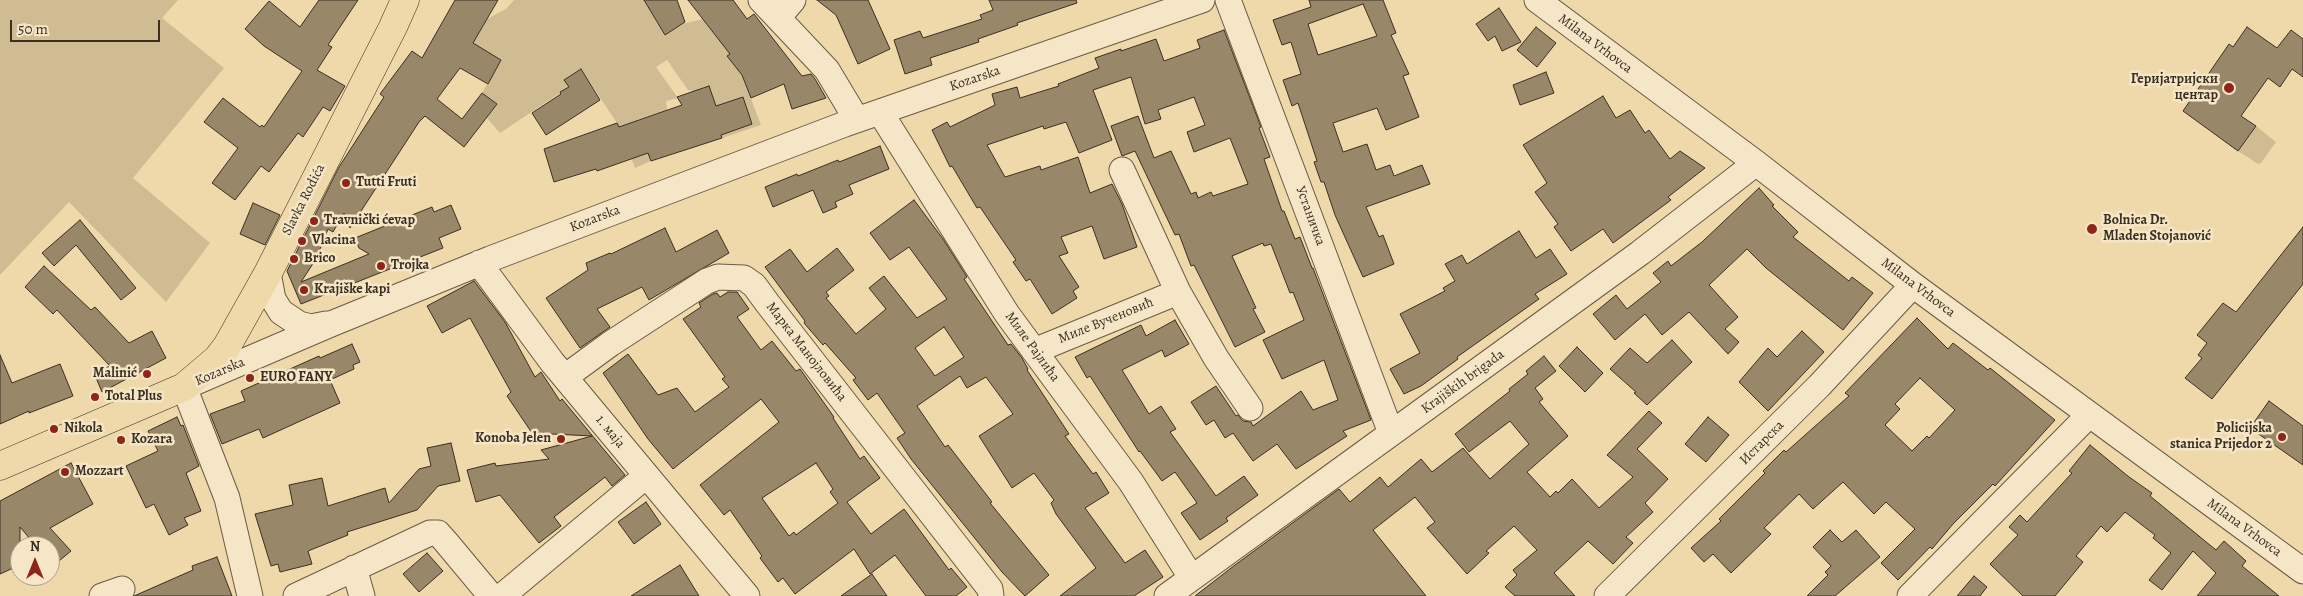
<!DOCTYPE html>
<html>
<head>
<meta charset="utf-8">
<style>
	body { margin:0 }
	#map { position:relative; width:2303px; height:596px; overflow:hidden; background:#efd9aa; font-family:Alegreya,serif }
	canvas { display:block }
	.north { position:absolute; left:10px; top:536px; width:50px; height:50px; box-sizing:border-box; background:#f5e6c8; border:1px solid #ab9d86; border-radius:50%; rotate:0deg; font-size:14px; font-weight:700; line-height:20px; text-align:center; color:#3b2f22 }
	.north::after { content:''; display:block; margin:auto; width:18px; height:22px; background:#8f2418; clip-path:polygon(50% 0,100% 100%,50% 72%,0 100%) }
	.scale { position:absolute; left:10px; top:20px; width:150px; height:22px; box-sizing:border-box; border:2px solid #3b2f22; border-top:0; padding-left:6px; font-size:15px; line-height:18px; white-space:nowrap; color:#3b2f22; -webkit-text-stroke:4px #f5e6c8; paint-order:stroke }
</style>
</head>
<body>
<div id="map">
<canvas width="2303" height="596"></canvas>
<div class="north">N</div>
<div class="scale">50 m</div>
</div>
<script>
const ctx = document.querySelector('canvas').getContext('2d');
ctx.lineJoin = 'round';
function fillPath(path, color) { ctx.fillStyle = color; ctx.fill(path, 'evenodd'); }
const poly = rows => new Path2D(rows.map(r => 'M' + r).join(''));
function trace(path, color, width, dash) { ctx.strokeStyle = color; ctx.lineWidth = width; ctx.lineCap = dash ? 'butt' : 'round'; ctx.setLineDash(dash || []); ctx.stroke(path); }
function label(font, color, halo, rows, align = 'center') {
  ctx.font = font + ' Alegreya,serif'; ctx.lineWidth = 5; ctx.setLineDash([]); ctx.textBaseline = 'middle'; ctx.strokeStyle = halo; ctx.fillStyle = color; for (const [text, x, y, turn = 0] of rows) {
    ctx.save(); ctx.translate(x, y); ctx.rotate((+turn || 0) * Math.PI / 180); ctx.textAlign = isNaN(turn) ? turn : align; if (halo) ctx.strokeText(text, 0, 0); ctx.fillText(text, 0, 0); ctx.restore();
  }
}
fillPath(poly([
	[0,0,178,0,162,18,224,68,133,178,210,243,166,302,69,202,0,275],
	[514,0,644,0,665,34,683,24,703,19,719,40,737,49,727,56,741,73,761,125,722,138,694,91,688,90,667,60,656,67,678,98,666,101,667,110,637,120,651,161,635,168,617,123,581,69,565,80,569,87,500,133,487,118,497,104,482,93,501,60,473,43,487,19,506,9],
	[2256,126,2276,142,2261,163,2258,164,2238,151]
]), '#d0bc93');
const building = poly([
	[319,0,358,0,328,45,332,47,317,70,345,86,330,111,323,107,303,137,298,133,269,172,261,166,235,200,212,183,238,148,204,122,223,98,260,127,262,125,264,127,302,71,264,46,245,29,269,1,300,27,319,0],
	[455,0,498,0,473,43,501,60,488,84,460,68,437,99,462,119,482,93,497,104,464,147,425,116,419,122,350,228,344,213,333,232,328,229,316,259,301,282,369,254,359,248,355,238,432,207,434,212,451,205,461,229,439,238,443,248,301,304,287,271,339,167,384,97,380,94,412,51,422,58,455,0],
	[644,0,677,0,685,22,665,35,644,0],
	[688,0,733,0,747,19,754,14,802,76,811,74,815,79,826,98,792,109,784,84,751,98,742,75,727,56,730,54,688,0],
	[817,0,868,0,890,49,858,64,836,15,817,0],
	[989,0,1076,0,1077,3,1017,23,1018,25,978,39,979,42,930,58,932,65,905,74,894,40,920,31,923,38,982,19,980,15,993,10,989,0],
	[1309,0,1383,0,1396,33,1391,35,1409,74,1403,76,1419,117,1386,130,1377,108,1333,123,1343,152,1367,144,1376,170,1390,165,1394,176,1422,165,1430,184,1366,207,1379,237,1383,235,1394,264,1363,277,1335,215,1324,182,1321,182,1314,162,1317,161,1298,103,1292,106,1283,80,1301,74,1291,42,1282,45,1273,20,1311,7,1309,0],
	[1363,4,1377,36,1318,55,1308,24,1363,4],
	[1499,8,1521,42,1502,51,1495,36,1488,41,1476,24,1499,8],
	[1536,27,1556,43,1537,67,1517,50,1536,27],
	[2247,27,2277,48,2291,30,2303,39,2303,77,2292,69,2280,87,2268,78,2241,116,2256,126,2238,151,2183,111,2229,44,2233,47,2247,27],
	[1224,30,1261,127,1259,128,1270,157,1264,159,1282,211,1284,211,1295,239,1300,237,1312,268,1313,268,1371,420,1343,431,1347,436,1296,469,1277,444,1253,461,1233,433,1225,438,1214,420,1206,425,1191,402,1216,386,1236,416,1238,415,1243,421,1251,422,1253,426,1301,391,1313,410,1338,400,1324,360,1282,379,1263,340,1304,320,1293,292,1290,293,1271,244,1264,246,1263,243,1232,256,1256,308,1253,309,1265,332,1235,347,1194,265,1191,266,1179,234,1175,235,1135,151,1122,156,1111,126,1138,116,1154,158,1171,151,1191,194,1196,192,1198,198,1211,192,1213,196,1248,184,1230,138,1194,152,1187,132,1205,125,1194,97,1158,110,1161,119,1145,124,1131,77,1093,90,1112,140,1079,153,1066,122,1044,129,1043,126,987,145,1005,177,1040,166,1041,170,1078,157,1090,193,1112,184,1122,204,1137,247,1104,259,1092,226,1061,237,1068,253,1059,256,1079,287,1073,291,1077,298,1052,314,1030,279,1026,281,1013,262,1016,260,980,207,977,208,952,166,950,167,932,130,947,122,950,127,995,105,992,94,1017,87,1020,98,1059,86,1058,84,1099,68,1095,58,1121,49,1121,51,1156,39,1164,61,1200,48,1197,40,1224,30],
	[581,69,600,100,546,135,532,113,561,94,560,92,569,87,564,80,581,69],
	[1546,72,1554,93,1520,105,1513,85,1546,72],
	[709,86,716,106,743,97,752,124,721,135,722,138,651,161,648,153,597,171,596,169,554,182,544,149,617,123,619,127,682,105,677,97,709,86],
	[1603,96,1616,118,1630,110,1645,133,1649,130,1670,159,1680,151,1705,168,1668,197,1671,200,1613,243,1603,229,1571,251,1554,227,1558,224,1535,192,1547,183,1523,145,1603,96],
	[880,146,889,169,849,185,853,194,835,202,837,207,823,213,813,190,773,207,765,187,797,174,798,176,838,160,839,162,880,146],
	[1759,188,1774,205,1772,206,1798,232,1793,237,1849,281,1852,277,1873,293,1843,330,1766,268,1747,249,1709,285,1738,317,1725,329,1739,342,1728,354,1689,312,1662,335,1645,314,1615,340,1593,314,1616,295,1627,309,1661,282,1653,273,1668,261,1671,266,1702,242,1759,188],
	[914,200,943,239,967,277,964,279,1008,345,1011,344,1022,358,1028,369,1027,370,1069,434,1065,436,1093,474,1096,472,1109,493,1085,508,1125,563,1145,550,1163,577,1134,596,1060,596,1096,568,1056,514,1051,503,1054,500,1034,473,1012,488,979,436,1013,414,986,377,967,388,960,376,917,406,945,447,948,445,992,502,990,503,1049,575,1025,596,1002,572,911,459,897,438,905,433,877,393,868,400,853,380,856,378,825,343,823,345,804,323,805,321,765,267,790,249,807,272,837,248,854,270,826,292,829,296,826,298,856,334,886,309,869,288,884,276,917,318,947,299,909,247,890,260,870,233,914,200],
	[944,327,964,357,935,376,915,348,944,327],
	[253,203,280,215,265,245,240,234,253,203],
	[80,220,136,288,121,300,76,245,54,266,42,253,80,220],
	[2303,227,2303,284,2212,399,2185,378,2202,358,2198,355,2207,343,2197,335,2223,303,2236,312,2303,227],
	[665,228,676,252,717,230,729,253,649,300,642,287,597,309,610,327,580,348,546,298,588,270,586,263,610,253,611,254,665,228],
	[1519,231,1536,258,1550,249,1567,274,1535,294,1539,299,1457,357,1458,359,1421,386,1404,394,1390,369,1420,353,1400,314,1445,291,1443,288,1455,281,1445,264,1462,255,1467,264,1519,231],
	[44,266,91,310,95,307,129,343,152,331,166,358,102,392,94,373,110,366,57,310,53,314,25,287,44,266],
	[474,281,505,322,535,377,541,372,560,401,562,399,625,475,612,486,605,477,554,517,561,526,539,543,500,495,476,502,467,470,495,463,496,466,549,459,541,450,592,436,532,433,507,396,511,392,470,318,442,333,427,306,474,281],
	[728,292,737,292,749,309,737,317,761,350,772,341,796,371,800,369,834,417,833,418,860,459,864,456,880,478,847,502,871,534,904,509,949,570,951,568,967,587,956,596,926,596,895,555,870,574,854,549,795,594,783,578,778,582,760,558,762,556,730,510,724,515,700,485,779,422,761,399,673,469,648,439,603,373,628,354,658,395,677,388,695,412,729,387,722,379,725,377,683,319,701,307,699,303,713,294,717,293,720,297,728,292],
	[816,463,833,489,830,492,838,503,796,535,794,532,789,536,762,498,816,463],
	[1917,318,1948,349,1953,343,1988,370,1990,368,2055,420,1995,486,1993,484,1953,524,1932,549,1930,547,1898,580,1881,563,1915,529,1886,502,1874,514,1843,482,1813,509,1799,494,1764,528,1771,534,1731,573,1713,554,1704,562,1691,548,1721,521,1719,519,1765,473,1763,471,1784,450,1786,452,1849,396,1845,393,1917,318],
	[1920,378,1955,410,1929,438,1927,436,1912,451,1885,425,1900,409,1895,404,1920,378],
	[1175,320,1189,344,1165,357,1162,350,1122,370,1149,414,1161,406,1176,429,1170,432,1216,496,1244,476,1258,495,1226,518,1228,521,1200,540,1181,513,1197,503,1175,472,1162,481,1140,451,1139,452,1090,376,1087,378,1075,357,1141,325,1146,336,1175,320],
	[1802,331,1824,352,1768,411,1739,382,1768,348,1777,357,1802,331],
	[1672,340,1692,362,1647,405,1634,393,1636,392,1610,369,1630,348,1647,363,1672,340],
	[352,344,360,362,353,365,354,369,330,380,340,403,263,438,259,429,222,444,210,414,245,401,241,391,319,356,320,358,352,344],
	[1577,347,1603,373,1585,392,1559,366,1577,347],
	[0,355,12,383,60,364,73,396,29,413,29,411,0,424,0,355],
	[1544,356,1556,371,1535,388,1543,399,1539,402,1568,436,1527,472,1550,497,1556,491,1558,493,1572,479,1599,508,1633,477,1607,455,1649,411,1662,423,1637,449,1668,479,1645,503,1653,512,1626,537,1633,543,1613,564,1588,541,1554,573,1575,596,1515,596,1505,587,1517,575,1513,570,1537,550,1514,526,1486,551,1489,553,1467,574,1427,528,1435,522,1415,497,1373,530,1426,596,1195,596,1235,565,1339,489,1350,502,1380,477,1388,487,1421,459,1432,472,1463,448,1490,479,1529,444,1510,421,1469,452,1455,434,1510,391,1509,389,1528,374,1526,371,1544,356],
	[2269,401,2303,426,2303,465,2250,428,2269,401],
	[177,417,181,426,183,425,199,466,186,473,201,511,184,518,188,525,169,535,154,504,146,508,126,466,158,451,148,431,177,417],
	[1708,417,1729,435,1706,462,1685,444,1708,417],
	[451,443,460,481,438,486,417,510,347,532,348,535,308,551,312,564,280,572,278,564,271,566,255,514,293,505,289,485,322,478,328,506,385,488,389,503,419,469,431,466,427,448,451,443],
	[2090,445,2129,477,2152,493,2150,496,2216,550,2224,541,2246,561,2242,566,2279,596,2197,596,2216,573,2193,551,2162,590,2149,580,2171,553,2153,538,2155,535,2125,512,2107,532,2101,526,2076,556,2083,562,2055,596,2023,596,1990,564,2018,535,2009,527,2020,515,2027,522,2072,473,2069,471,2090,445],
	[71,463,93,504,50,528,71,551,53,566,50,562,50,546,36,546,20,527,20,565,0,574,0,501,71,463],
	[646,502,661,524,634,544,618,522,646,502],
	[1830,530,1842,542,1856,530,1880,557,1835,596,1807,596,1828,575,1825,572,1831,566,1813,547,1830,530],
	[427,553,443,571,419,592,403,574,427,553],
	[217,557,232,596,134,596,193,570,192,566,217,557],
	[680,565,699,596,631,596,680,565],
	[872,574,887,596,841,596,872,574],
	[1974,576,1987,587,1980,596,1957,596,1974,576]
]);
fillPath(building, '#998769');
trace(building, '#3b2f22', 1);
const minor = poly([
	[761,0,827,70,857,120],
	[1228,0,1391,433],
	[1537,0,1756,163,1913,285,2303,571],
	[778,18,793,0],
	[880,112,1007,314,1131,482,1191,577],
	[1122,170,1178,292,1216,358,1250,408],
	[479,263,552,362,747,596],
	[268,273,273,299,281,312,299,324,311,327,326,324],
	[1034,351,1178,292],
	[565,377,610,344,707,281,718,277,744,278,754,285,768,304,990,589,991,596],
	[354,568,362,596],
	[102,596,122,589],
	[250,596,227,498,184,387,331,324,490,259,845,124,1202,0],
	[296,596,430,533,438,533,446,542,491,596],
	[502,596,646,476],
	[1167,596,1640,253,1756,163],
	[1607,596,1819,386,1913,285],
	[1910,596,2089,415]
]);
const major = poly([
	[0,466,184,387,217,359,227,346,268,273,393,27,405,0]
]);
trace(minor, '#685a44', 27);
trace(major, '#3b2f22', 29);
trace(minor, '#f5e6c8', 25);
trace(major, '#efd9aa', 28);
for (const [x, y, r, color] of [
	[2229,88,6,"#8f2418"],
	[346,183,5,"#8f2418"],
	[314,221,5,"#8f2418"],
	[2092,229,6,"#8f2418"],
	[302,241,5,"#8f2418"],
	[294,259,5,"#8f2418"],
	[381,266,5,"#8f2418"],
	[304,290,5,"#8f2418"],
	[147,374,5,"#8f2418"],
	[250,378,5,"#8f2418"],
	[95,397,5,"#8f2418"],
	[54,429,5,"#8f2418"],
	[2282,437,5,"#8f2418"],
	[561,439,5,"#8f2418"],
	[121,440,5,"#8f2418"],
	[65,472,5,"#8f2418"]
]) { const dot = new Path2D(); dot.arc(x, y, r, 0, 2 * Math.PI); ctx.fillStyle = color; ctx.fill(dot); trace(dot, '#f5e6c8', 2); }
label('14px', '#3b2f22', '#f5e6c8', [
	["Milana Vrhovca",1595,44,37],
	["Kozarska",975,79,-19],
	["Slavka Rodića",304,200,-63],
	["Устаничка",1310,216,70],
	["Kozarska",595,219,-21],
	["Milana Vrhovca",1918,288,37],
	["Миле Вученовић",1106,321,-22],
	["Миле Рајлића",1032,347,54],
	["Марка Манојловића",806,352,52],
	["Kozarska",220,372,-23],
	["Krajiških brigada",1463,382,-36],
	["1. маја",610,432,51],
	["Истарска",1762,443,-45],
	["Milana Vrhovca",2244,528,36]
]);
label('bold 14px', '#3b2f22', '#f5e6c8', [
	["Геријатријски",2218,80,"right"],
	["центар",2218,96,"right"],
	["Tutti Fruti",356,183],
	["Travnički ćevap",324,221],
	["Bolnica Dr.",2103,221],
	["Mladen Stojanović",2103,237],
	["Vlacina",312,241],
	["Brico",304,259],
	["Trojka",391,266],
	["Krajiške kapi",314,290],
	["Malinić",137,374,"right"],
	["EURO FANY",260,378],
	["Total Plus",105,397],
	["Nikola",64,429],
	["Policijska",2272,429,"right"],
	["stanica Prijedor 2",2272,445,"right"],
	["Konoba Jelen",551,439,"right"],
	["Kozara",131,440],
	["Mozzart",75,472]
], 'left');
</script>
</body>
</html>
